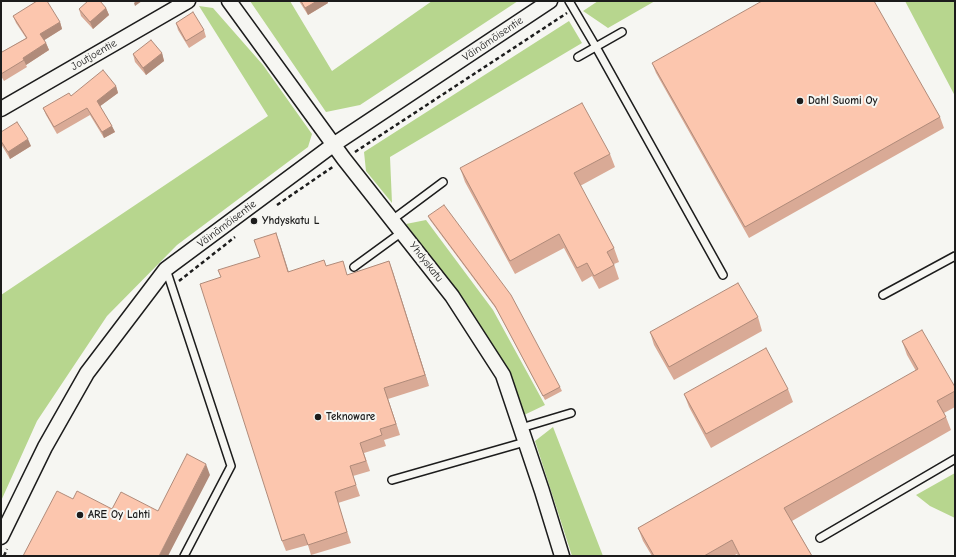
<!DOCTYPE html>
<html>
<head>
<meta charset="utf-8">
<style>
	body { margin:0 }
	#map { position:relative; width:956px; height:557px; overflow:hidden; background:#f6f6f2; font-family:"Comic Neue",sans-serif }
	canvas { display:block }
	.frame { position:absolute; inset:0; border:2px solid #1c1c1c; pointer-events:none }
</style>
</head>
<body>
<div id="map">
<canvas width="956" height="557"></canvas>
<div class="frame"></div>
</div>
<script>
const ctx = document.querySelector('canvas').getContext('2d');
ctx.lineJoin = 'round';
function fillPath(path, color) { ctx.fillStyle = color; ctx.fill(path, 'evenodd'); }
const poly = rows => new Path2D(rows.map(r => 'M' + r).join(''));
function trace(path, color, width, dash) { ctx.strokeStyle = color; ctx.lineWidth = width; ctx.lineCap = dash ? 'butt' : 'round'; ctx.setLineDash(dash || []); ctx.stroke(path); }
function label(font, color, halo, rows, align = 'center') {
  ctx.font = font + ' "Comic Neue",sans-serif'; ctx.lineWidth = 4; ctx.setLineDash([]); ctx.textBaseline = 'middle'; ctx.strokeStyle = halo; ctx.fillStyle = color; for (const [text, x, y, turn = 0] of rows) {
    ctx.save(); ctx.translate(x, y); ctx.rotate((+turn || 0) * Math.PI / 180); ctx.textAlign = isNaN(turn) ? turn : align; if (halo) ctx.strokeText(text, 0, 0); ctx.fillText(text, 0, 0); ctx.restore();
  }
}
fillPath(poly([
	[250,1,290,1,332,71,432,1,518,1,360,105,326,112],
	[598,1,655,1,608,28,583,11],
	[905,1,955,1,955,96],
	[199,6,213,8,263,65,312,134,308,147,177,245,107,316,37,421,1,501,1,295,268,116],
	[569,21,582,43,390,157,392,203,366,171,364,152],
	[426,220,493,310,545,405,524,415,506,370,456,291,406,224],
	[553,427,603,556,572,556,535,441],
	[955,473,955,518,930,506,916,495]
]), '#b7d68e');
const lane = poly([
	[569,1,596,47,723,275],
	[578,57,622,32],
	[392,220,443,182],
	[354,267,402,232],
	[166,269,231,466,184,556],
	[883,295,955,256],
	[521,428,571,413],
	[392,480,525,442],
	[820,538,955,459]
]);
const street = poly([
	[229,1,344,159,452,296,503,375,542,491,562,556],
	[1,109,188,1],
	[1,537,45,447,87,373,166,269,333,145,550,1]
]);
trace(lane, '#1c1c1c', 10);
trace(street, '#1c1c1c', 17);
trace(poly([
	[355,152,567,13],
	[277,205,334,166],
	[179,281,235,237],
	[4,556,7,549]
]), '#1c1c1c', 2.5, [4, 3]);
trace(lane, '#f6f6f2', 7);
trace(street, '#f6f6f2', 14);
fillPath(poly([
	[299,1,327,1,328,3,308,15],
	[106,8,109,15,93,29,81,16,79,9],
	[13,16,60,22,62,29,44,40,46,43,49,50,26,65,27,67,4,81,1,76,1,51,2,52,26,38,16,23],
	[176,23,204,30,206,37,189,48,178,30],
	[162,53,164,61,146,75,135,62,133,54],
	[652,63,940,117,944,128,749,238,656,73],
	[116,86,118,93,100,106,115,132,104,138,90,115,57,134,46,115,43,108,71,96],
	[1,132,31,146,10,159,1,144],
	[610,154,615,167,580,186,614,248,619,262,614,264,619,279,599,289,592,276,582,282,564,248,515,274,465,182,460,168],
	[428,216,560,387,562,391,545,400,497,310,430,220],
	[276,233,288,272,326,266,347,275,389,261,429,386,388,399,400,435,384,440,386,446,364,453,370,471,353,476,360,496,338,503,351,543,311,555,308,545,286,551,282,541,221,277,260,257],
	[758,317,762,331,674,380,654,345,650,332],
	[902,341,955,387,955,407,944,413,946,417,951,430,792,521,812,556,738,556,737,554,733,556,652,556,643,541,638,528,916,371,907,355],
	[788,389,793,402,711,448,689,407,684,394]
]), '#d9aa96');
fillPath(poly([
	[136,1,142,1,135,6,134,3],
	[317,1,327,1,328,3,308,15,305,8],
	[106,8,109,15,93,29,90,22],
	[60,22,62,29,43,41,40,34],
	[46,43,49,50,26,65,23,58],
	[162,53,164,61,146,75,143,68],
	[116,86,118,93,99,107,97,101],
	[112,126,115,132,104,138,102,132],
	[28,139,31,146,10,159,8,152],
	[276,233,280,244,292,282,288,272],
	[389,261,393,272,429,386,425,375],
	[384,388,388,399,400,435,396,424],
	[206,464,210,475,168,556,159,556]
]), '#b08b7a');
const building = poly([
	[37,1,47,1,60,22,40,34,46,43,23,58,24,60,1,74,1,51,2,52,27,38,13,16,37,1],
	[88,1,100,1,106,8,90,22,79,9,88,1],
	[301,1,317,1,305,8,301,1],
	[762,1,874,1,940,117,745,227,652,63,762,1],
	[193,12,204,30,186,41,176,23,193,12],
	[151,40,162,53,143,68,133,54,151,40],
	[103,70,116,86,97,101,112,126,102,132,87,108,54,127,43,108,69,93,71,96,103,70],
	[582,103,610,154,574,173,614,248,607,252,614,265,594,276,587,263,577,268,559,234,510,261,460,168,582,103],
	[17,122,28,139,8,152,1,141,1,132,17,122],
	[444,205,511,295,560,387,543,396,495,306,428,216,444,205],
	[276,233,288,272,324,260,326,266,343,261,347,275,389,261,425,375,384,388,396,424,380,429,382,435,360,443,366,461,350,466,356,485,335,492,347,532,308,545,304,534,282,541,200,284,221,277,218,270,260,257,254,240,276,233],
	[738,283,758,317,669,367,650,332,738,283],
	[922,330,955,387,955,391,937,401,946,417,784,508,812,556,740,556,732,540,704,556,654,556,638,528,918,369,902,341,922,330],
	[766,348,788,389,706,434,684,394,766,348],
	[187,454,206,464,159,556,23,556,57,491,73,499,77,491,112,509,121,492,158,511,187,454]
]);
fillPath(building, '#fcc6ae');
trace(building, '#b08b7a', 1);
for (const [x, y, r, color] of [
	[800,101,4,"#1c1c1c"],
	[254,221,4,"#1c1c1c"],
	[318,417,4,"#1c1c1c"],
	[80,515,4,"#1c1c1c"]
]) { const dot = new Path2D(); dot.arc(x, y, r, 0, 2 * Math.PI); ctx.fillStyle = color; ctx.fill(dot); trace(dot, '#f6f6f2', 1.5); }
label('11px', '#1c1c1c', '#f6f6f2', [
	["Väinämöisentie",493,39,-34],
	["Joutjoentie",94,55,-30],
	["Väinämöisentie",227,224,-37],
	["Yhdyskatu",426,262,52]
]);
label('bold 11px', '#1c1c1c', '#f6f6f2', [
	["Dahl Suomi Oy",808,101],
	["Yhdyskatu L",262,221],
	["Teknoware",326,417],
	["ARE Oy Lahti",88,515]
], 'left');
</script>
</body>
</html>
